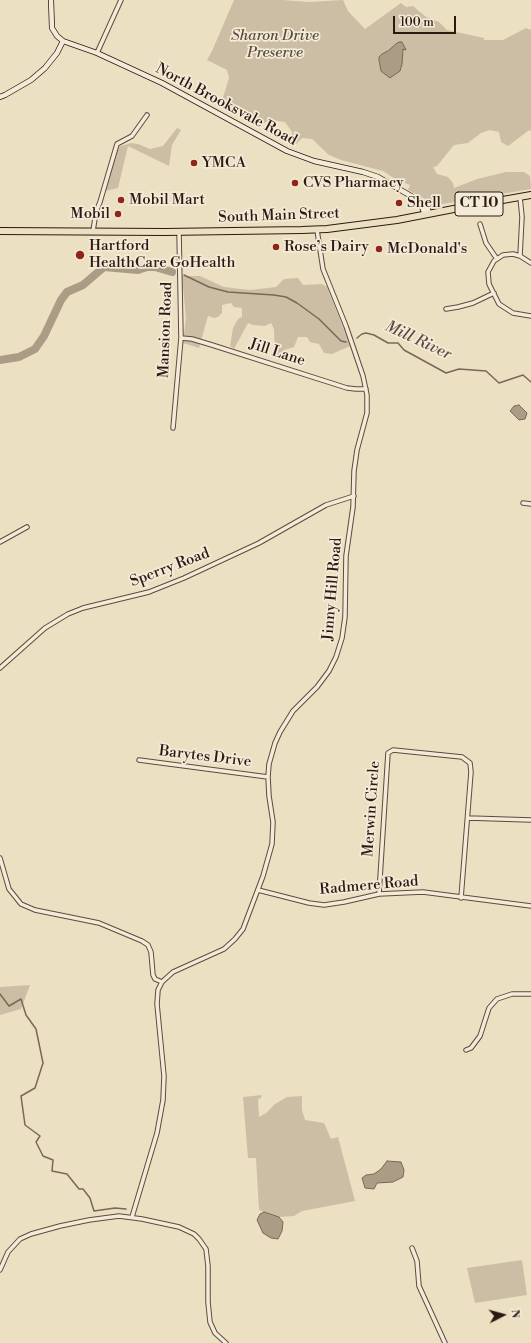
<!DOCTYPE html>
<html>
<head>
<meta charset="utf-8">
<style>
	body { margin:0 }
	#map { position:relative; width:531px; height:1343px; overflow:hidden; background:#ece0c2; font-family:"Libre Bodoni",serif }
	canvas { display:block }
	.north { position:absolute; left:483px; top:1295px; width:40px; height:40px; -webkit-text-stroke:3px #f3ebd7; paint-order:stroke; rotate:84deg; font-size:11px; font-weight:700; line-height:16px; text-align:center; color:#2c1912 }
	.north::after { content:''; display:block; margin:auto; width:14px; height:18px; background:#2c1912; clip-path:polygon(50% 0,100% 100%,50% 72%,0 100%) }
	.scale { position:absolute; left:393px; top:16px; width:63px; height:18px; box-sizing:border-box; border:2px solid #2c1912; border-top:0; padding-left:5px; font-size:12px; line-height:14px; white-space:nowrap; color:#2c1912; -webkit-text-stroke:3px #f3ebd7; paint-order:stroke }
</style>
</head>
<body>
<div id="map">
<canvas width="531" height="1343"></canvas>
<div class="north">N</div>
<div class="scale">100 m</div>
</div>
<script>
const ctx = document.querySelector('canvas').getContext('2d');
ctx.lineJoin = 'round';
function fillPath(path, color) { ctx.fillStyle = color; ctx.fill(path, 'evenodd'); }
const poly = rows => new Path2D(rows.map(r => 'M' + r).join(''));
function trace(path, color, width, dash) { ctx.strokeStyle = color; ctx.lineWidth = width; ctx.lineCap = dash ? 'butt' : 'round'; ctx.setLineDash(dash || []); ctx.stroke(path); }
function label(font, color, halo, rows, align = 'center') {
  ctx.font = font + ' "Libre Bodoni",serif'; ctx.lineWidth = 3.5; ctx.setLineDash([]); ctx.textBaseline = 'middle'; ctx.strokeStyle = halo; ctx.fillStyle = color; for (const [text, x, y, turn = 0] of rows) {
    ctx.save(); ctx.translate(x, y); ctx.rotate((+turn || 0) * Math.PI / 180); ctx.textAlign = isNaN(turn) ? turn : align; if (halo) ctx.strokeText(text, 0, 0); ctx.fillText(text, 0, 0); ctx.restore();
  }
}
fillPath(poly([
	[234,0,282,0,309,2,343,0,348,11,365,29,401,3,406,7,413,6,426,17,439,22,447,30,484,38,484,40,503,40,526,28,531,30,531,130,528,131,508,146,501,142,499,132,490,130,481,133,468,143,454,145,437,166,433,167,437,174,448,177,453,183,454,188,477,179,506,172,524,172,530,176,531,189,437,205,408,190,410,185,395,179,383,171,341,160,329,155,312,139,302,138,293,147,291,145,292,132,285,122,270,120,258,126,221,104,229,78,227,70,207,60,212,51],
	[177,128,181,130,172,145,169,166,128,146,118,188,105,191,118,147,131,143,138,144,150,149,163,146],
	[182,276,200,276,224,287,250,290,276,287,284,279,298,278,303,285,322,284,327,287,343,327,350,346,332,354,324,353,319,344,310,342,307,337,298,337,294,347,284,350,279,360,275,352,274,329,271,323,265,326,253,325,248,323,234,349,230,346,233,328,238,319,242,317,242,308,234,307,231,303,222,305,222,313,218,317,214,318,208,316,199,348,183,343,186,318],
	[30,985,21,1009,0,1015,0,987],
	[262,1095,261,1098,258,1099,259,1117,266,1113,275,1104,287,1097,302,1096,302,1110,305,1120,324,1123,331,1139,338,1137,355,1201,302,1211,294,1216,279,1217,259,1210,256,1158,248,1158,243,1097],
	[522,1260,527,1295,475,1303,467,1268]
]), '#cbbea4');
const water = poly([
	[400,42,402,42,406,50,403,49,402,64,400,71,390,78,381,71,379,60,379,57,382,54,388,51,397,43,400,42],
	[519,405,527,413,525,419,519,420,510,411,514,406,519,405],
	[387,1161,401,1162,404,1170,403,1177,393,1182,377,1183,374,1189,365,1188,362,1178,366,1175,374,1174,381,1169,387,1161],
	[264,1212,279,1217,283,1222,282,1231,278,1239,271,1238,263,1233,257,1220,260,1214,264,1212]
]);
fillPath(water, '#ab9c86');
trace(water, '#786858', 1);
trace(poly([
	[184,275,209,287,228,292,274,295,286,297,297,303,319,319,341,341,346,342],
	[357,338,362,334,366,333,374,335,388,343,398,343,404,350,446,373,459,369,486,371,499,383,523,375,531,382],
	[0,994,9,1006,21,999,26,1015,36,1029,43,1063,35,1088,21,1096,25,1125,40,1136,36,1142,43,1156,53,1160,52,1171,67,1174,79,1189,83,1189,90,1198,94,1211,115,1208,126,1209]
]), '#786858', 1.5);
trace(poly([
	[0,360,19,357,35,349,44,336,61,300,67,292,83,285,104,267,138,270,147,267,155,267,172,272]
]), '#ab9c86', 8);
const street = poly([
	[97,53,121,0],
	[480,224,486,243,497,259],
	[93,231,96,212,100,202,117,144,132,136,147,115],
	[520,256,522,217,520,197],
	[531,263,520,256,513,254,503,255,494,261,488,272,489,284,499,304,513,313,531,316],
	[446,309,458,307,473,303,494,293],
	[181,338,192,339,212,345,347,388,356,389,366,389],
	[173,428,181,338,179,231],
	[523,503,531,504],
	[0,542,27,527],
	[0,668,45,628,68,614,83,608,149,592,184,578,259,543,326,505,354,496],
	[139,760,268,777],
	[468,818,531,820],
	[0,858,9,889,21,904,35,910,99,923,142,941,148,945,151,952,153,975,155,979,162,982],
	[258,890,309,903,324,905,344,902,379,894,423,892,531,906],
	[379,894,388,753,393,750,462,757,470,763,471,772,461,898],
	[466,1050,471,1048,480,1036,489,1008,497,999,512,994,531,994],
	[132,1217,157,1133,163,1100,164,1076,157,1004,158,990,162,982,173,972,224,949,235,939,243,929,263,876,272,844,273,822,269,796,268,777,269,764,275,743,280,732,293,711,317,687,329,671,336,657,342,638,345,617,346,556,353,507,354,471,357,450,367,413,367,395,363,376,346,326,323,269,317,230],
	[412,1248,417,1261,419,1286,445,1343],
	[0,1270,8,1252,20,1239,31,1234,60,1226,89,1220,119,1216,142,1219,179,1227,194,1234,199,1239,206,1249,208,1266,208,1302,210,1322,215,1333,226,1343]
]);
const secondary = poly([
	[51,0,52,28,57,36,63,41,97,53,162,83,287,151,314,161,363,172,378,177,425,204,428,209,428,214],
	[0,97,5,95,31,80,45,68,57,53,63,41],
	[421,202,423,210,428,214]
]);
const highway = poly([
	[0,231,165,232,302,230,327,229,397,220,469,206,531,195]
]);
trace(street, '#5c4b3e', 5.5);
trace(secondary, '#2c1912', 6);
trace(highway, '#2c1912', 8);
trace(street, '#f3ebd7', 3.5);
trace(secondary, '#f3ebd7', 4.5);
trace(highway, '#ece0c2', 6);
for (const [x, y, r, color] of [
	[194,163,4,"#8f2418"],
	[295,183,4,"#8f2418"],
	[121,200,4,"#8f2418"],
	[399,203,4,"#8f2418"],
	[118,214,4,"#8f2418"],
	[276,247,4,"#8f2418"],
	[379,249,4,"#8f2418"],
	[80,255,5,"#8f2418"]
]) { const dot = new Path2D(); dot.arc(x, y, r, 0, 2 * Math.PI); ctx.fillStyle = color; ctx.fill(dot); trace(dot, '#f3ebd7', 1.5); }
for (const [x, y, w] of [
	[479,204,48]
]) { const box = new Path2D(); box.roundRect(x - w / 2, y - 12, w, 24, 3); ctx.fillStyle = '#f3ebd7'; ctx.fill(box); trace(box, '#2c1912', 1); }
label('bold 14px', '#2c1912', null, [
	["CT 10",479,204]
]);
label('italic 15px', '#5c4b3e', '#f3ebd7', [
	["Sharon Drive",275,36],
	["Preserve",275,53]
]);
label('15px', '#2c1912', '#f3ebd7', [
	["North Brooksvale Road",226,105,28],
	["South Main Street",279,216,-2],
	["Mansion Road",166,330,-88],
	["Jill Lane",277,353,18],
	["Sperry Road",170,568,-21],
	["Jinny Hill Road",333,589,-85],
	["Barytes Drive",205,757,7],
	["Merwin Circle",372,809,-86],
	["Radmere Road",369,886,-5]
]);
label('15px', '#2c1912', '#f3ebd7', [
	["YMCA",202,163],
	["CVS Pharmacy",303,183],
	["Mobil Mart",129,200],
	["Shell",407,203],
	["Mobil",110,214,"right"],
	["Hartford",89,246],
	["HealthCare GoHealth",89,263],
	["Rose’s Dairy",284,247],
	["McDonald's",387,249]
], 'left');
label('italic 16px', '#5f4d40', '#f3ebd7', [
	["Mill River",418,341,25]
]);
</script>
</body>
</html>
